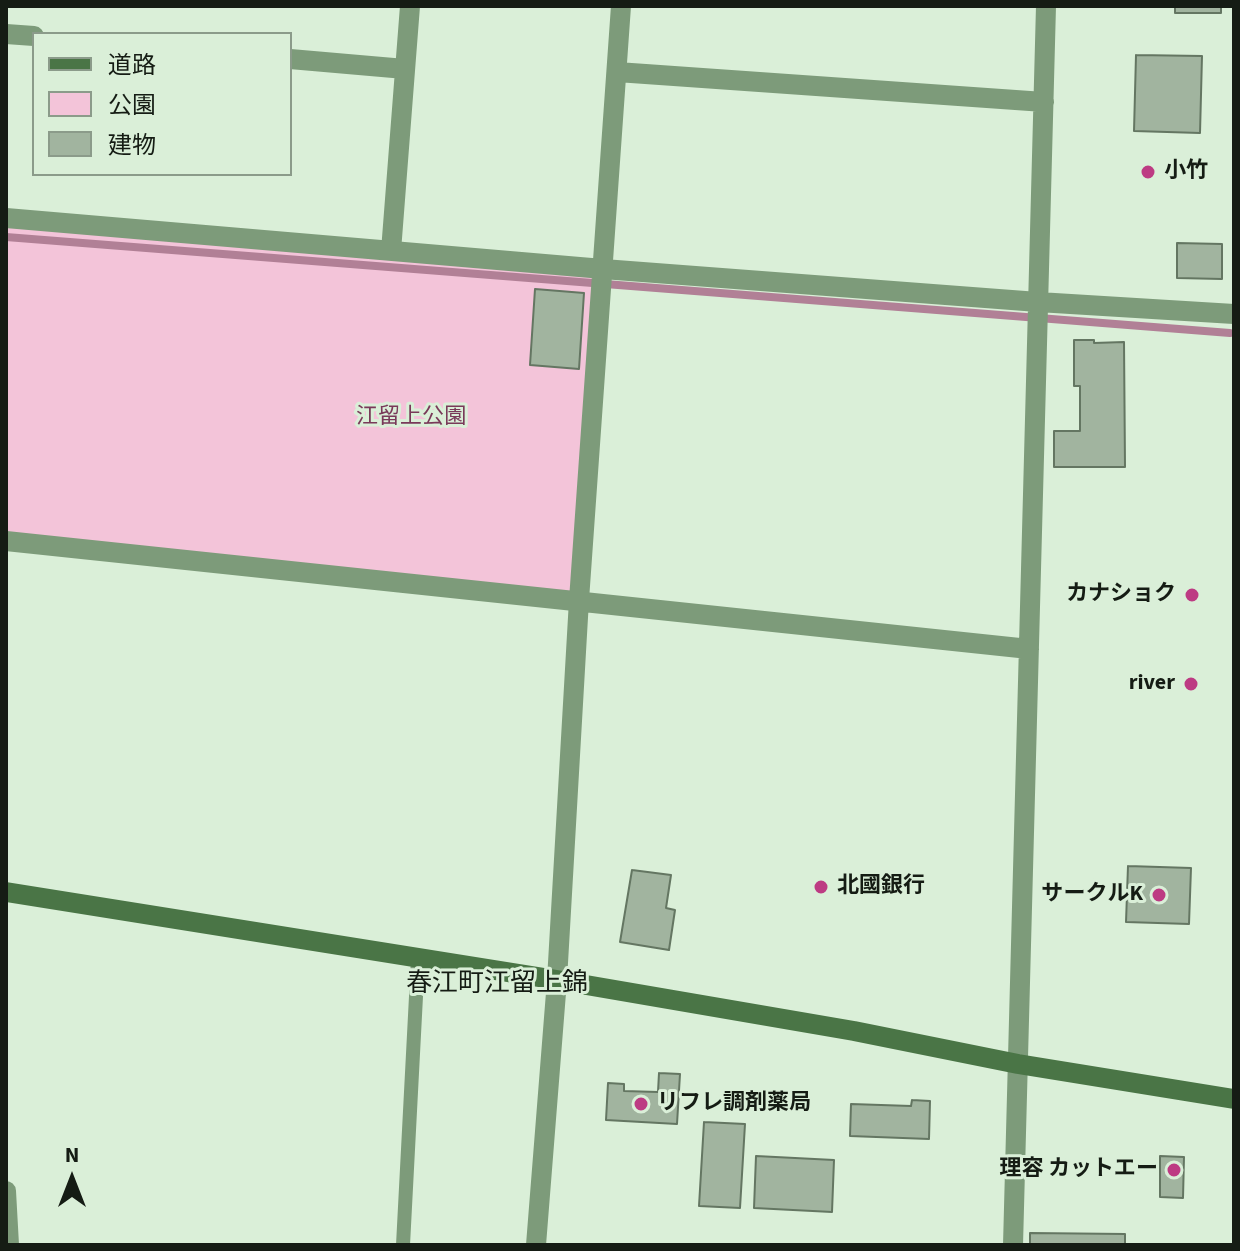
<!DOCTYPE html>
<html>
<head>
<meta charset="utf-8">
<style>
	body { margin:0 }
	#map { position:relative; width:1240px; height:1251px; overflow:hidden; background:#daefd8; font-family:"Source Sans 3","Noto Sans JP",sans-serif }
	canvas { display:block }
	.frame { position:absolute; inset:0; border:8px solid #151c14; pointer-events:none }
	.legend { position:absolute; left:32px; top:32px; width:260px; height:144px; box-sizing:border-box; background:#daefd8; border:2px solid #8b9b8a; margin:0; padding:10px 14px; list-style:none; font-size:24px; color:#151c14 }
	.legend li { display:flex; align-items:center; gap:16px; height:40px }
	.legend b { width:40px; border:2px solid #8b9b8a }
	.north { position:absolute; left:32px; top:1139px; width:80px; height:80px; -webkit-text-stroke:6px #daefd8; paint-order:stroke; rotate:0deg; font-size:22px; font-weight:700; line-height:32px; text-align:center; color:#151c14 }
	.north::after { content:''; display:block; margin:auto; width:28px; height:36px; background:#151c14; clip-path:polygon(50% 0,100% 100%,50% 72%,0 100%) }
</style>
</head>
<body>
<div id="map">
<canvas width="1240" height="1251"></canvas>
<div class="frame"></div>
<ul class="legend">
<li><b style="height:10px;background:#4a7546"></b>道路</li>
<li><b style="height:22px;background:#f3c4d9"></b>公園</li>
<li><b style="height:22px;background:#a1b49f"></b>建物</li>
</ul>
<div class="north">N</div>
</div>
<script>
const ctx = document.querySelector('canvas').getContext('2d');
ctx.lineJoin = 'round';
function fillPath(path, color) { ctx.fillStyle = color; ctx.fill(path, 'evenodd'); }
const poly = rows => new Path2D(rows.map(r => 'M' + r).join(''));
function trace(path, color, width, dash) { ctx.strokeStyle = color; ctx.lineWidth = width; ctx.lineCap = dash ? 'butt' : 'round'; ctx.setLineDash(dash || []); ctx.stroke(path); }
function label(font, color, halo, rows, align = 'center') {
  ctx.font = font + ' "Source Sans 3","Noto Sans JP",sans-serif'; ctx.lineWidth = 6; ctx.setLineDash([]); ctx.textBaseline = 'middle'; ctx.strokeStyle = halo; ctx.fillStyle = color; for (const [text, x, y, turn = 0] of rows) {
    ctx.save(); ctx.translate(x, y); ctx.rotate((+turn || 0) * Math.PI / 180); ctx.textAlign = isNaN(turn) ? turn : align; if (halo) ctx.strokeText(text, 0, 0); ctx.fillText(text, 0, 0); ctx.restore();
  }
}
fillPath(poly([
	[6,218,603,269,579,600,6,541]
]), '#f3c4d9');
trace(poly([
	[6,237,1230,333]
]), '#b18096', 8);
const building = poly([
	[1175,6,1221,6,1221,13,1175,13,1175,6],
	[1136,55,1202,56,1200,133,1134,131,1136,55],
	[1177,243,1222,244,1222,279,1177,278,1177,243],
	[535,289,584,293,579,369,530,365,535,289],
	[1074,340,1094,340,1094,343,1124,342,1125,467,1054,467,1054,431,1080,431,1080,386,1074,386,1074,340],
	[1128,866,1191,868,1189,924,1126,922,1128,866],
	[632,870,671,875,666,908,675,910,669,950,620,942,632,870],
	[659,1073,680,1074,677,1124,606,1120,608,1083,624,1084,624,1091,658,1092,659,1073],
	[912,1100,930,1101,929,1139,850,1136,851,1104,911,1106,912,1100],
	[704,1122,745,1124,740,1208,699,1206,704,1122],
	[756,1156,834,1160,832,1212,754,1208,756,1156],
	[1160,1156,1184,1157,1183,1198,1160,1197,1160,1156],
	[1030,1233,1125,1234,1125,1245,1030,1245,1030,1233]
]);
fillPath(building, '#a1b49f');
trace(building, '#647662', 2);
trace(poly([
	[403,1245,418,958]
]), '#7d9b7a', 14);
trace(poly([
	[6,34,34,36],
	[290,59,405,69],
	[617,72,1044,102],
	[6,218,603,269,1038,302,1234,314],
	[391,251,410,6],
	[6,541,1029,649],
	[6,1191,9,1245],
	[536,1245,557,980,579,600,621,6],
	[1013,1245,1046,6]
]), '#7d9b7a', 20);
trace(poly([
	[6,892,557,980,854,1031,1018,1064,1234,1099]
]), '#4a7546', 20);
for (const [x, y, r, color] of [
	[1148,172,8,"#bd3b83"],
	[1192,595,8,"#bd3b83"],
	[1191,684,8,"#bd3b83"],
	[821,887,8,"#bd3b83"],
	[1159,895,8,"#bd3b83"],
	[641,1104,8,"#bd3b83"],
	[1174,1170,8,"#bd3b83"]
]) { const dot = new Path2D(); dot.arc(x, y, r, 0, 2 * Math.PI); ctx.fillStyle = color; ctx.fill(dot); trace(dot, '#daefd8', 3); }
label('bold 22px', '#151c14', '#daefd8', [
	["小竹",1164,172,"left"],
	["カナショク",1176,595],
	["river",1175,684],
	["北國銀行",837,887,"left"],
	["サークルK",1143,895],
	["リフレ調剤薬局",657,1104,"left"],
	["理容 カットエー",1158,1170]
], 'right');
label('22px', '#793959', '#daefd8', [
	["江留上公園",411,418]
]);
label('26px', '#151c14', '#daefd8', [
	["春江町江留上錦",497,985]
]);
</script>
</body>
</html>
